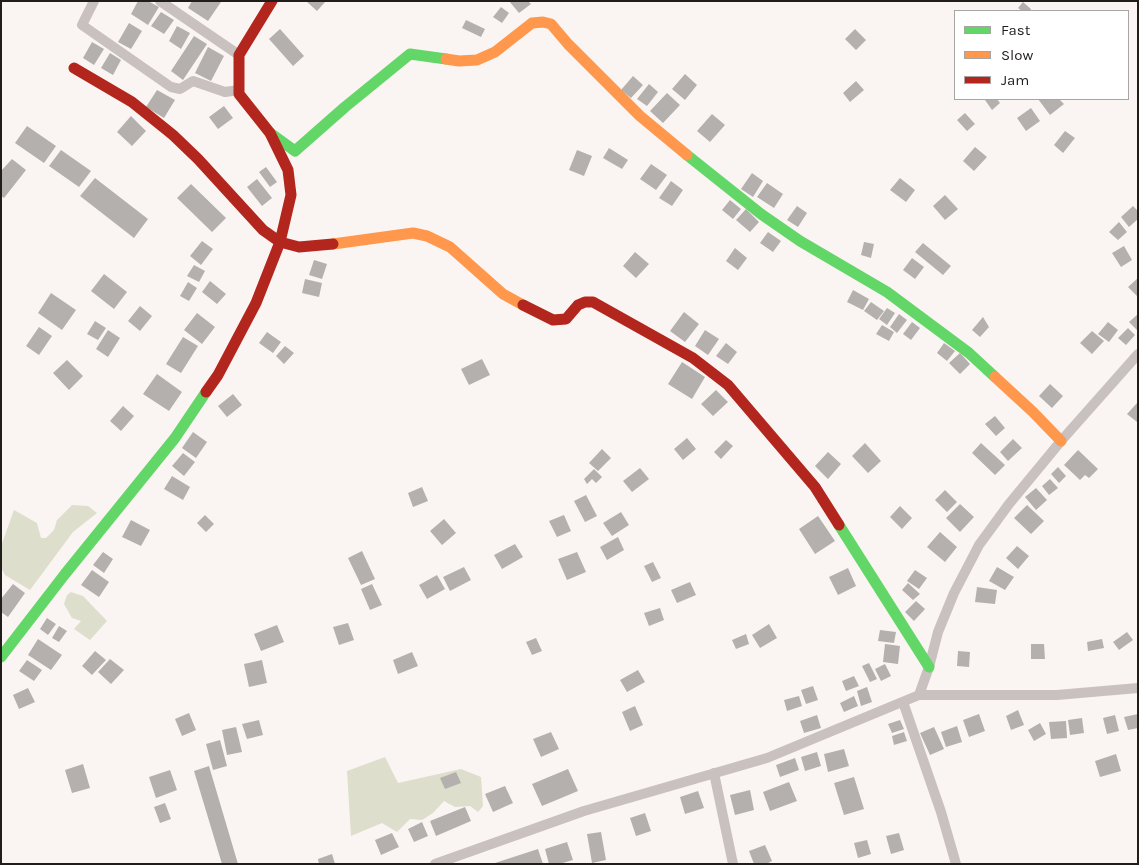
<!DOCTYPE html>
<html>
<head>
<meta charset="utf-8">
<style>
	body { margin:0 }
	#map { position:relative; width:1139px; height:865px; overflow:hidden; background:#faf5f2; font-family:Karla,sans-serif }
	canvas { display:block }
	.frame { position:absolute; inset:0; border:2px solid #211d1b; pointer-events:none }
	.legend { position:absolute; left:954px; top:10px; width:175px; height:90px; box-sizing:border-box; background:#fff; border:1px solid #a6a5a4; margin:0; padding:6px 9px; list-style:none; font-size:15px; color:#211d1b }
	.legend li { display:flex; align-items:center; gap:10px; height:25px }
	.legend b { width:25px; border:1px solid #a6a5a4 }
</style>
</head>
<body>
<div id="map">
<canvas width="1139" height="865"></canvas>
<div class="frame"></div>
<ul class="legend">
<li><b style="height:6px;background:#63d668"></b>Fast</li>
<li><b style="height:6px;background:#ff974d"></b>Slow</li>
<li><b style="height:6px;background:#b3261e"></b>Jam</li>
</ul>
</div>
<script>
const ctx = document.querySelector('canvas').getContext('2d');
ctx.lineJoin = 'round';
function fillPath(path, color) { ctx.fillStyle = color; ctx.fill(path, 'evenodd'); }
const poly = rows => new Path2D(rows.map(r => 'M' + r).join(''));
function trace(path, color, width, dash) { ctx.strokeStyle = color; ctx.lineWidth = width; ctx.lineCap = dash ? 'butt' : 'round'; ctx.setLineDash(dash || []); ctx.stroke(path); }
fillPath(poly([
	[72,505,88,506,97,513,73,532,30,590,5,575,1,567,1,546,14,510,37,523,41,538,46,538,54,530,57,520],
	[71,592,83,596,107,621,90,640,74,629,81,621,72,618,64,604,67,595],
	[385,757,398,783,461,769,481,777,483,806,478,812,470,806,455,807,444,801,433,813,422,820,410,819,397,832,382,823,351,836,347,771]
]), '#dddecc');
fillPath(poly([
	[138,1,148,1,159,7,148,25,131,14],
	[192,1,219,1,221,2,208,21,188,8],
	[306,1,326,1,317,11],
	[509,1,528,1,531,4,519,13],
	[1023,2,1031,9,1030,11,1022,11,1018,8],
	[501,7,509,13,502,23,493,17],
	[161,12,174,20,164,34,151,26],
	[466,20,485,29,481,37,462,28],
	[129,23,142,31,131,49,118,42],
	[177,26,190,33,181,49,169,41],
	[280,29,304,56,293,66,269,39],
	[855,29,866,40,856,50,845,39],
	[194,36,207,44,183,80,171,71],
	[92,42,104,49,94,65,83,58],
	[208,47,224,56,211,81,195,73],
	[110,53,121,60,113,75,101,68],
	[685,74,697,85,685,100,672,89],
	[633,76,643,85,631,98,621,90],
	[856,81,864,90,850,102,843,93],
	[649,84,658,92,647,106,637,99],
	[157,90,175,100,164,118,146,107],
	[667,93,680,105,663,123,650,111],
	[986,99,997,99,1000,103,992,110,985,100],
	[1038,99,1059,99,1064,104,1050,115],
	[224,106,233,118,218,129,209,117],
	[1031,108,1040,121,1026,131,1017,118],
	[965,113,975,124,967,131,957,120],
	[712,114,725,125,710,142,697,131],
	[131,116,146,131,132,146,117,132],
	[27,126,56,146,44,163,15,143],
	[1065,131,1075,138,1063,153,1054,145],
	[975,147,987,157,974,171,963,161],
	[609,148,628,160,622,169,603,158],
	[61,150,91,171,79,187,49,166],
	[577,150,592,156,584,176,569,170],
	[12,159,26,170,4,198,1,196,1,171],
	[651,164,667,175,656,190,640,179],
	[266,167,277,182,270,187,259,172],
	[752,173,763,181,753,197,741,189],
	[95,178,148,219,134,238,80,196],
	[900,178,915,190,906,202,890,190],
	[257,179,272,198,262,206,247,187],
	[671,181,683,190,672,206,659,198],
	[767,183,783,194,774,208,757,197],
	[191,184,226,218,212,232,177,198],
	[945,195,958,209,945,220,933,206],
	[730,200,741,209,733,219,722,210],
	[797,206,807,213,798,227,787,220],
	[1133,206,1138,211,1138,219,1129,227,1121,217],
	[746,209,759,222,750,232,736,220],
	[1119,222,1127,232,1118,240,1109,232],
	[768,232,781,241,773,252,760,243],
	[202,241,213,249,201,265,190,256],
	[864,242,874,244,871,258,861,255],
	[923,243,951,266,943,275,915,252],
	[1124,246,1132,260,1121,267,1112,253],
	[735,248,747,258,738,270,726,261],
	[635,252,649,264,636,278,623,266],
	[912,258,924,267,915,279,903,270],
	[314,260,327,264,322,279,309,275],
	[194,265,205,271,199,282,187,276],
	[104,274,127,292,114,309,91,291],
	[1138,278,1138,297,1128,287],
	[305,279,322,283,319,297,302,293],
	[210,281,226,294,217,304,202,292],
	[188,282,197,288,189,301,180,296],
	[853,290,869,299,863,310,847,302],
	[51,293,76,310,62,330,38,313],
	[871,302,884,311,877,320,864,311],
	[140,306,152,316,140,331,128,321],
	[887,308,895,313,887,325,879,319],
	[684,312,699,324,685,342,670,331],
	[197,313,215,327,202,344,184,330],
	[899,314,907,320,897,333,890,327],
	[1138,314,1138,331,1129,322],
	[983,317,989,327,980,337,972,330],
	[95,321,106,328,98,340,87,334],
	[912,322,920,328,911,340,903,334],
	[1108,322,1118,330,1109,342,1098,334],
	[882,325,894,332,889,341,876,334],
	[39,327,52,336,39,355,26,346],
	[1128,328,1135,335,1126,345,1118,338],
	[108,330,120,338,108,357,96,349],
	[705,330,719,339,708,355,695,346],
	[1092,331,1104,341,1092,354,1080,343],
	[267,332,281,342,273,353,259,343],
	[183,337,198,346,181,373,166,364],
	[726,343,737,352,728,364,716,356],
	[944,343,955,351,947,361,937,353],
	[285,346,294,353,284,364,276,356],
	[960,353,970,364,960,374,949,363],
	[482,359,490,375,469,385,461,369],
	[67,360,83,376,69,390,53,373],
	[682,362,705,377,692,399,668,384],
	[157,374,182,392,169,411,143,394],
	[1050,384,1063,396,1052,408,1039,396],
	[716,390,728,402,713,416,701,404],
	[233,394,242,405,227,417,218,406],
	[1138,402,1138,420,1137,422,1127,414],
	[123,406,134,416,121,431,110,421],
	[995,416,1005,428,996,436,985,424],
	[193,432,207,442,196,458,182,448],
	[687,438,696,449,683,460,674,449],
	[1013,439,1022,448,1008,461,1000,452],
	[726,440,733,446,721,459,714,452],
	[865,443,881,461,868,473,852,456],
	[981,443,1005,465,995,475,972,453],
	[602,449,611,458,598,471,589,463],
	[1078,450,1098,469,1089,478,1085,475,1080,480,1064,465],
	[828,452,841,464,828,479,815,466],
	[183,453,195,462,184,476,172,466],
	[1058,467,1066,476,1059,483,1051,474],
	[640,468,649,479,632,492,623,481],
	[594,469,602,477,596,483,592,479,587,484,584,479],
	[172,476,190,487,183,500,164,489],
	[1050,479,1058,488,1049,495,1042,486],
	[422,487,428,501,413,507,408,493],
	[1036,488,1047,500,1036,510,1025,497],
	[945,490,957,502,947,512,935,500],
	[586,495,597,516,585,522,574,501],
	[960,504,974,517,960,532,946,518],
	[1027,505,1044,521,1031,534,1014,518],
	[900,506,912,518,902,529,890,517],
	[621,512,629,525,612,536,603,523],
	[205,515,214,524,206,532,197,523],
	[564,515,571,531,557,537,549,521],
	[818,516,835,541,815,554,799,529],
	[444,519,456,533,442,545,430,531],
	[131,520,150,530,141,546,122,537],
	[940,532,957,547,945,562,927,547],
	[618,537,624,550,607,560,600,547],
	[515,544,523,557,502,569,494,555],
	[1017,546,1029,556,1018,569,1006,558],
	[362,551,375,579,361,585,348,558],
	[103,552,113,559,104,573,93,565],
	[577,552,586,572,567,580,558,559],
	[653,562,661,578,652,582,644,566],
	[464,567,471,580,450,591,443,577],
	[997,567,1014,577,1005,590,989,581],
	[848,568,856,586,838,595,829,577],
	[92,570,109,582,99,597,81,585],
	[915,570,927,578,919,589,907,581],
	[437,575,445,589,427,599,419,585],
	[690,582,696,595,677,603,671,590],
	[908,583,920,594,913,600,902,590],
	[13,584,25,593,8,617,1,612,1,599],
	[372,584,382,605,370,610,361,589],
	[977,587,997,590,995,604,975,602],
	[916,601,925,609,914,621,905,612],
	[660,608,664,620,649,626,644,613],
	[47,618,56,624,48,635,40,629],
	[348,623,354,640,339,645,333,627],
	[769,624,777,638,760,648,752,635],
	[277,625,284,642,261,651,254,634],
	[59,626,67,631,59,642,52,638],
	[880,630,896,632,894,643,878,641],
	[1127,632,1133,640,1119,650,1113,642],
	[746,634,749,644,736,649,732,640],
	[536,638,542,651,532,655,526,642],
	[38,639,62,655,51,670,28,655],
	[1102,639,1104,648,1088,651,1087,642],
	[885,644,900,646,898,664,883,662],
	[1031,644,1044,644,1045,659,1031,659],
	[95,651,106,660,92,675,82,666],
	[958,651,970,652,969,667,957,666],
	[412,652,418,666,398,674,393,660],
	[110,659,124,670,111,684,98,672],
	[27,660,42,670,34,681,19,671],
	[262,660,267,683,249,687,244,664],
	[869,663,877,679,870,682,862,666],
	[885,664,891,676,881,681,875,669],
	[638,670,645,682,627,692,620,680],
	[854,676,859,686,846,691,842,681],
	[813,686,818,700,806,704,801,690],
	[867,687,872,702,861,706,857,691],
	[28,688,35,702,19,709,13,695],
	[799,696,802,706,787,711,784,700],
	[854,696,858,706,844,712,840,703],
	[635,706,643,725,630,731,622,712],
	[1018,710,1024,725,1011,730,1006,716],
	[189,713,196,730,182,736,175,719],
	[979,714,985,731,969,737,963,720],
	[1138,714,1138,728,1128,730,1124,717],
	[817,715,821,728,804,733,800,721],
	[1115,715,1119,731,1107,734,1103,718],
	[1082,718,1084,733,1070,735,1068,720],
	[259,720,263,735,247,739,242,724],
	[900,720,904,729,892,733,888,724],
	[1066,721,1067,738,1051,739,1049,722],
	[1040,723,1046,734,1034,741,1028,730],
	[957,726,962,742,946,747,941,732],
	[236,727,242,752,227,755,222,730],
	[934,727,944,749,930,755,920,733],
	[551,732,559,749,541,757,533,739],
	[904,732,907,741,894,745,892,736],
	[220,740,227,766,213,770,206,744],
	[844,749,849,766,828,772,824,754],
	[817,752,821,766,805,771,801,757],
	[1116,754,1121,771,1100,777,1095,761],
	[795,758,799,770,780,777,776,765],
	[83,764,90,788,72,793,65,770],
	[209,766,238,864,222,864,194,771],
	[568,769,578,791,542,806,532,784],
	[170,770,177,790,156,798,149,777],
	[456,772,461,783,445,789,440,778],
	[854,777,864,809,844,815,834,783],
	[789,782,797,801,770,811,763,792],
	[505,786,513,803,493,812,485,794],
	[750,790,754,810,735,815,730,795],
	[698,791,704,808,685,814,680,797],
	[165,803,171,819,160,823,154,807],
	[465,807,471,821,436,836,430,821],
	[645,813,651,831,636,836,630,818],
	[422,822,428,836,414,842,408,829],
	[601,832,606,860,592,863,587,834],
	[392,833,399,847,381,855,375,840],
	[899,833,904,850,891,854,886,836],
	[867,840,871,854,858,858,854,843],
	[567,842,573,860,559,864,549,864,545,849],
	[765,845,772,861,766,864,754,864,749,851],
	[538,849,543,864,495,864,495,863],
	[332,854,335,864,319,864,318,859]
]), '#b4b0ae');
trace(poly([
	[94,1,82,25,171,87,180,89,193,81,225,92,239,90],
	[160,1,239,55],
	[919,695,929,667,938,632,954,593,979,545,1009,504,1061,441,1138,354],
	[903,702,941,812,956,864],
	[714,773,733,864],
	[435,864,584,811,767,758,919,695,1057,695,1138,688]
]), '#c9c1bf', 10);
trace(poly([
	[270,133,295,151,345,107,410,54,446,59],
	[687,155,761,214,800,241,887,292,969,353,995,377],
	[839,525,929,667],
	[1,657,65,574,175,438,206,392]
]), '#63d668', 11);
trace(poly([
	[446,59,459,61,477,60,495,52,532,23,543,22,551,24,568,44,640,116,687,155],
	[333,244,413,233,427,236,450,247,503,294,523,305],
	[995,377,1033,412,1061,441]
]), '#ff974d', 11);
trace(poly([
	[74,68,132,102,173,135,198,159,263,230,280,242,299,247,333,244],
	[523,305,553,320,566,319,578,305,585,302,593,302,693,358,728,385,815,487,839,525],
	[206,392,218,375,256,303,280,242,291,195,288,170,270,133,239,94,239,55,272,1]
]), '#b3261e', 11);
</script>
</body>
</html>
